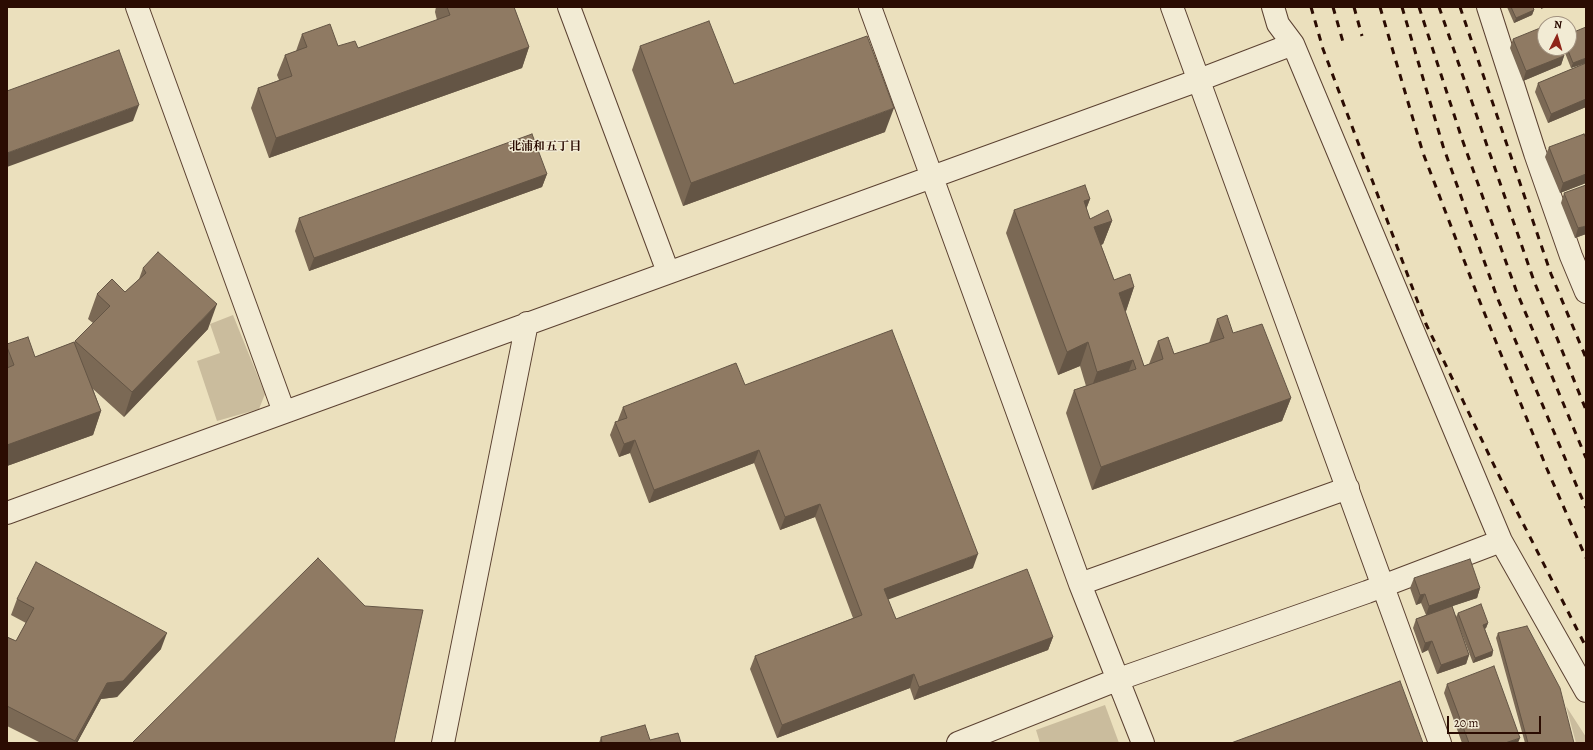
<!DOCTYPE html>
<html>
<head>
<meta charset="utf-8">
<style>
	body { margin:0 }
	#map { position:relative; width:1593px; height:750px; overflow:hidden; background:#ebe0bd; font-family:Alegreya,serif }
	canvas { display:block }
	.frame { position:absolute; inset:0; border:8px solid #2b0c02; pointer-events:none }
	.north { position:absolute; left:1537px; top:16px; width:40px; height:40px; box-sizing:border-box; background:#f2ebd4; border:1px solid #a29280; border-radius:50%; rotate:5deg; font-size:11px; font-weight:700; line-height:16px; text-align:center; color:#2b0c02 }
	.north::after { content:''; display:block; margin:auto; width:14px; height:18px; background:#8f2418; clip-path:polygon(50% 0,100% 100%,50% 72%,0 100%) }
	.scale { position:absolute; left:1447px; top:716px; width:94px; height:18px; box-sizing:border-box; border:2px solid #2b0c02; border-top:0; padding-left:5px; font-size:12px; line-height:14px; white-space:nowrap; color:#2b0c02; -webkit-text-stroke:3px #f2ebd4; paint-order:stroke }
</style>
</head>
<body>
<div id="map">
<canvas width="1593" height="750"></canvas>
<div class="frame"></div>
<div class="north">N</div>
<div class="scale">20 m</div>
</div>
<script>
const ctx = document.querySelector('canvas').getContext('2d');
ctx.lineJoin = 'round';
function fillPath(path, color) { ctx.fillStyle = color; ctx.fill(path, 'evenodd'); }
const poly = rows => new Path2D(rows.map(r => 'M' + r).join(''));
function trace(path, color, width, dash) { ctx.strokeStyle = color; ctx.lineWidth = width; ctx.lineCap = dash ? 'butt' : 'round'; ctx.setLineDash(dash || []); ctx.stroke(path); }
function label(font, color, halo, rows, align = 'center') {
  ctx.font = font + ' Alegreya,"Noto Serif JP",serif'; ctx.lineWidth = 3; ctx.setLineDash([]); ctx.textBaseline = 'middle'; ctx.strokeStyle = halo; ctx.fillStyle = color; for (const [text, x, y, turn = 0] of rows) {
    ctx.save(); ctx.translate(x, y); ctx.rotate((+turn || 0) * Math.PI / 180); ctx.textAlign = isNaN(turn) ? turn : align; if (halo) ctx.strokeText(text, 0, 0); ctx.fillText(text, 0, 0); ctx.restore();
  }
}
fillPath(poly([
	[233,315,265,394,259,409,217,421,197,361,220,353,210,324],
	[1105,705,1119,743,1040,743,1036,730],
	[1566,706,1586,737,1586,743,1576,743]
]), '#cabc9d');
const minor = poly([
	[137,7,284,412],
	[569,7,668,272],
	[870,7,1080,584,1143,743],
	[1172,7,1440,743],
	[1273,7,1278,24,1293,44,1501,541,1586,691],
	[1488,7,1535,153,1571,256,1586,292],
	[7,513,1199,80,1293,44],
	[1080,584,1348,488],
	[443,743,527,323],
	[958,743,1119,679,1367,592,1501,541]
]);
trace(minor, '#5b4131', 24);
trace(minor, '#f2ebd4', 22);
trace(poly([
	[1311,7,1323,49,1426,324,1505,488,1586,647],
	[1333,7,1343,42],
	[1354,7,1362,36],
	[1380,7,1423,153,1480,302,1547,469,1586,558],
	[1402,7,1443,146,1497,297,1586,508],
	[1419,7,1462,139,1516,290,1586,458],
	[1439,7,1534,281,1586,410],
	[1460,7,1551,274,1586,358]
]), '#2b0c02', 3, [7, 7]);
fillPath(poly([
	[436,7,514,7,529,47,522,68,269,158,251,108,258,88,279,80,277,75,285,55,296,51,302,34,338,46,358,48,437,20,435,12],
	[1507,7,1533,7,1534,10,1532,15,1514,23],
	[1513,39,1564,56,1561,65,1523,81,1510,48],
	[640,46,734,84,885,132,683,206,632,70],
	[1563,48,1569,48,1586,63,1571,68],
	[1586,63,1586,107,1548,123,1535,92,1538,83],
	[1586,138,1586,183,1560,193,1545,157,1549,147],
	[547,174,542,187,309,271,295,231,299,218],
	[1564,193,1586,234,1575,238,1561,203],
	[1090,199,1086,209,1090,219,1112,221,1103,244,1101,245,1114,280,1134,287,1126,311,1125,311,1144,366,1149,364,1158,341,1174,354,1209,343,1217,319,1233,333,1291,398,1282,421,1092,490,1066,413,1074,390,1086,386,1080,366,1058,375,1006,233,1014,210],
	[143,268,208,329,124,417,93,389,101,411,93,435,7,466,7,344,35,357,74,342,93,323,88,319,97,294,125,292,139,279],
	[745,385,973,568,888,599,896,619,1053,637,1048,650,914,700,910,688,777,738,750,669,755,656,853,618,815,517,780,530,754,463,649,503,630,453,619,457,610,435,615,422,618,421,618,420,623,407],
	[1414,578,1480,588,1477,598,1452,606,1456,617,1458,613,1488,623,1486,628,1485,629,1493,651,1492,656,1473,663,1457,621,1469,655,1466,664,1437,674,1428,650,1422,653,1413,628,1416,619,1426,615,1421,603,1416,605,1410,588],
	[17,599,161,649,117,697,101,699,77,743,41,743,7,726,7,637,16,641,26,623,11,615],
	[1498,633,1574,743,1525,743,1496,638],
	[1447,684,1518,743,1462,743,1444,693],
	[601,737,650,740,681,743,599,743]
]), '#7b6955');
fillPath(poly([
	[1541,7,1546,7,1541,9],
	[1534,10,1532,15,1514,23,1516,18],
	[529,47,522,68,269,158,276,138],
	[1564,56,1561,65,1523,81,1526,71],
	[1586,58,1586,63,1571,68,1573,63],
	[1586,99,1586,107,1548,123,1551,114],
	[139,105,133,121,7,167,7,153],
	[894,108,885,132,683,206,691,183],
	[547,174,542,187,309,271,314,258],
	[1586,174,1586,183,1560,193,1563,183],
	[1090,199,1081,223,1084,201],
	[1112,221,1103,244,1086,251,1094,227],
	[1586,226,1586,234,1575,238,1578,228],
	[1134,287,1126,311,1110,316,1119,293],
	[217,304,208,329,124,417,132,392],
	[1088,342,1080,366,1058,375,1067,352],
	[1133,360,1124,383,1089,395,1097,372],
	[1291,398,1282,421,1092,490,1101,467],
	[101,411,93,435,7,466,7,445],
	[635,440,630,453,619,457,624,444],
	[759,450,754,463,649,503,654,490],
	[820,504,815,517,780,530,785,517],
	[978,554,973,568,879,603,884,589],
	[1480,588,1477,598,1426,615,1429,606],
	[1425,594,1421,603,1416,605,1420,595],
	[1488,623,1486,628,1482,630,1483,625],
	[167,633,161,649,117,697,101,699,77,743,75,743,107,683],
	[1053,637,1048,650,914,700,919,687],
	[1432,641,1428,650,1422,653,1425,643],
	[1493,651,1492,656,1473,663,1475,658],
	[1469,655,1466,664,1437,674,1441,665],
	[914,674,910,688,777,738,782,725],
	[1520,738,1518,743,1505,743]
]), '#645545');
const building = poly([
	[447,7,514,7,529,47,276,138,258,88,292,76,285,55,307,47,302,34,330,24,338,46,355,41,358,48,450,15,447,7],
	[1511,7,1533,7,1534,10,1516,18,1511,7],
	[709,21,734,84,867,36,894,108,691,183,640,46,709,21],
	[1545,26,1545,48,1561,48,1564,56,1526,71,1513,39,1545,26],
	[1586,27,1586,58,1573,63,1567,48,1569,48,1569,34,1586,27],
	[119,50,139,105,7,153,7,91,119,50],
	[1586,63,1586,99,1551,114,1538,83,1586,63],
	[532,134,547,174,314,258,299,218,532,134],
	[1584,134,1586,138,1586,174,1563,183,1549,147,1584,134],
	[1085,185,1090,199,1084,201,1090,219,1108,210,1112,221,1094,227,1114,280,1130,274,1134,287,1119,293,1144,366,1163,359,1158,341,1168,337,1174,354,1224,338,1217,319,1227,315,1233,333,1262,324,1291,398,1101,467,1074,390,1136,369,1133,360,1097,372,1088,342,1067,352,1014,210,1085,185],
	[1586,185,1586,226,1578,228,1564,193,1586,185],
	[158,252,217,304,132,392,75,341,110,306,97,294,112,279,125,292,146,273,143,268,158,252],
	[892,330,978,554,884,589,896,619,1027,569,1053,637,919,687,914,674,782,725,755,656,862,615,820,504,785,517,759,450,654,490,635,440,624,444,615,422,627,418,623,407,736,363,745,385,892,330],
	[28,337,35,357,74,342,101,411,7,445,7,368,14,365,7,347,7,344,28,337],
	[318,558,365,606,423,610,394,743,132,743,318,558],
	[1470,559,1480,588,1429,606,1425,594,1420,595,1414,578,1470,559],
	[36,562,167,633,123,681,107,683,75,741,7,706,7,637,16,641,34,608,17,599,36,562],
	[1481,604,1488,623,1483,625,1493,651,1475,658,1458,613,1481,604],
	[1452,606,1469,655,1441,665,1432,641,1425,643,1416,619,1452,606],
	[1527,626,1560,688,1574,743,1528,743,1498,633,1527,626],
	[1494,666,1520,738,1505,743,1469,743,1447,684,1494,666],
	[1400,681,1423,743,1231,743,1400,681],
	[645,725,650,740,678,733,681,743,602,743,601,737,645,725]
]);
fillPath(building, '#8f7a63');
trace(building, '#645545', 1);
label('bold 12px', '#2b0c02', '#f2ebd4', [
	["北浦和五丁目",545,147]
]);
</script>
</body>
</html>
